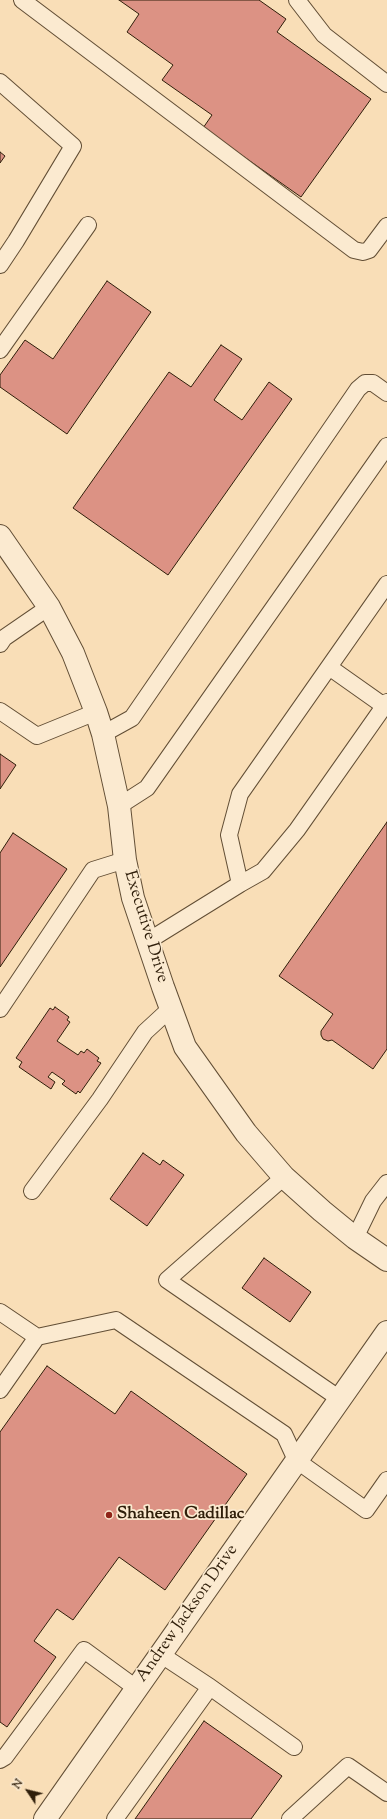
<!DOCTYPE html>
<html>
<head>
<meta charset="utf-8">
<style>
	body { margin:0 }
	#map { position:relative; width:387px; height:1819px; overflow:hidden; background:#f9deb7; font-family:"Sorts Mill Goudy",serif }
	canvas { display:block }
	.north { position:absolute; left:8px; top:1771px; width:40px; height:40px; -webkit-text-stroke:3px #fbead0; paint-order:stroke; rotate:305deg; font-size:11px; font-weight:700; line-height:16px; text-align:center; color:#2f1e0a }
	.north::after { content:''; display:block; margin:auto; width:14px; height:18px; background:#2f1e0a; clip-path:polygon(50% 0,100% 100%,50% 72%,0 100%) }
</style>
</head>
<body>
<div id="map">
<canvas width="387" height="1819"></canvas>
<div class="north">N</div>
</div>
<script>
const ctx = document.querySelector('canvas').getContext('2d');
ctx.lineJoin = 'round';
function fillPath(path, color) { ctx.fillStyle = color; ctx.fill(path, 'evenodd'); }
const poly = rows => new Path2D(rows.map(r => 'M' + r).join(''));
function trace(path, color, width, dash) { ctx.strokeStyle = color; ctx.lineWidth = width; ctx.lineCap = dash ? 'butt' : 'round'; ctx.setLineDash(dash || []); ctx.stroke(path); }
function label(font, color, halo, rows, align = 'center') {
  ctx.font = font + ' "Sorts Mill Goudy",serif'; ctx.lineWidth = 3.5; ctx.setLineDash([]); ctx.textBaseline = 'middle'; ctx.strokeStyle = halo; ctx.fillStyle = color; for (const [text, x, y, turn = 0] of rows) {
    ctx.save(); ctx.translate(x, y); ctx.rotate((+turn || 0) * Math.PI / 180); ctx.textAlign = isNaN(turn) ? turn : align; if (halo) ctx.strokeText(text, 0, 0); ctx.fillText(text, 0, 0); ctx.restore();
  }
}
const building = poly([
	[119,0,259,0,286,19,277,32,371,99,301,197,203,128,212,115,162,80,173,65,127,32,139,14,119,0],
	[0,152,5,156,0,163,0,152],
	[107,281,151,312,67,434,0,387,0,375,25,340,53,359,107,281],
	[221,345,242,359,214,400,242,420,269,382,292,399,168,575,73,508,169,372,191,387,221,345],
	[0,754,16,765,0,789,0,754],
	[387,822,387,1049,373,1069,332,1040,328,1041,323,1039,321,1035,321,1031,333,1014,279,976,387,822],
	[13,833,67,869,0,967,0,853,13,833],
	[55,1007,69,1017,67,1020,70,1022,57,1041,78,1055,81,1051,84,1053,87,1049,99,1058,97,1061,101,1063,80,1093,78,1091,76,1094,62,1084,65,1081,52,1072,48,1077,55,1082,51,1089,19,1067,22,1062,16,1058,50,1008,53,1010,55,1007],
	[143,1153,160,1165,163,1160,184,1175,147,1226,110,1199,143,1153],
	[264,1258,311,1292,290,1322,242,1288,264,1258],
	[47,1366,115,1414,131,1391,247,1474,165,1590,119,1557,73,1620,57,1609,34,1641,56,1657,7,1727,0,1722,0,1432,47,1366],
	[204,1721,282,1776,251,1819,135,1819,204,1721]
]);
fillPath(building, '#dc9284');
trace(building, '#2f1e0a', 1);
const lane = poly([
	[22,0,354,250,363,252,369,250,387,226],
	[297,0,324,35,387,84],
	[0,82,73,146,16,241,0,265],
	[0,350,88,225],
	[0,644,4,638,49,607],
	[329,667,387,708],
	[0,711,37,736,96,712],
	[103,734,132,718,358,389,365,383,373,383,387,393],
	[119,806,147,788,387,446],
	[240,884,263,871,297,830,387,702],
	[148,941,240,884,229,835,240,794,387,584],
	[0,1009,93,870,125,860],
	[284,1177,167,1280,340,1399],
	[32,1191,100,1099,145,1032,171,1008],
	[355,1238,373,1201,387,1183],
	[0,1312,37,1337,116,1320,284,1434,296,1460,366,1510,387,1480],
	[0,1390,37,1337],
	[160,1654,210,1687],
	[0,1760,5,1757,84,1650,136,1688],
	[115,1819,210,1687,294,1747],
	[290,1819,348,1766,387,1793]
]);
const street = poly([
	[0,536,49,607,73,653,96,712,103,734,119,806,125,860,133,898,163,987,185,1047,246,1133,284,1177,322,1211,355,1238,387,1260],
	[45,1819,387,1332]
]);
trace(lane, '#624e35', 18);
trace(street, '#624e35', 24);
trace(lane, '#fbead0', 16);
trace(street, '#fbead0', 22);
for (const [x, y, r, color] of [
	[109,1515,4,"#8f2418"]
]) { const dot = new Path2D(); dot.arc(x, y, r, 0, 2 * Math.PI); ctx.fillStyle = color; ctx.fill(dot); trace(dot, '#fbead0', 1.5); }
label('17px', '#2f1e0a', '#fbead0', [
	["Executive Drive",145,927,73],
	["Andrew Jackson Drive",188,1614,-55]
]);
label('bold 17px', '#2f1e0a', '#fbead0', [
	["Shaheen Cadillac",117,1515]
], 'left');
</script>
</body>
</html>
